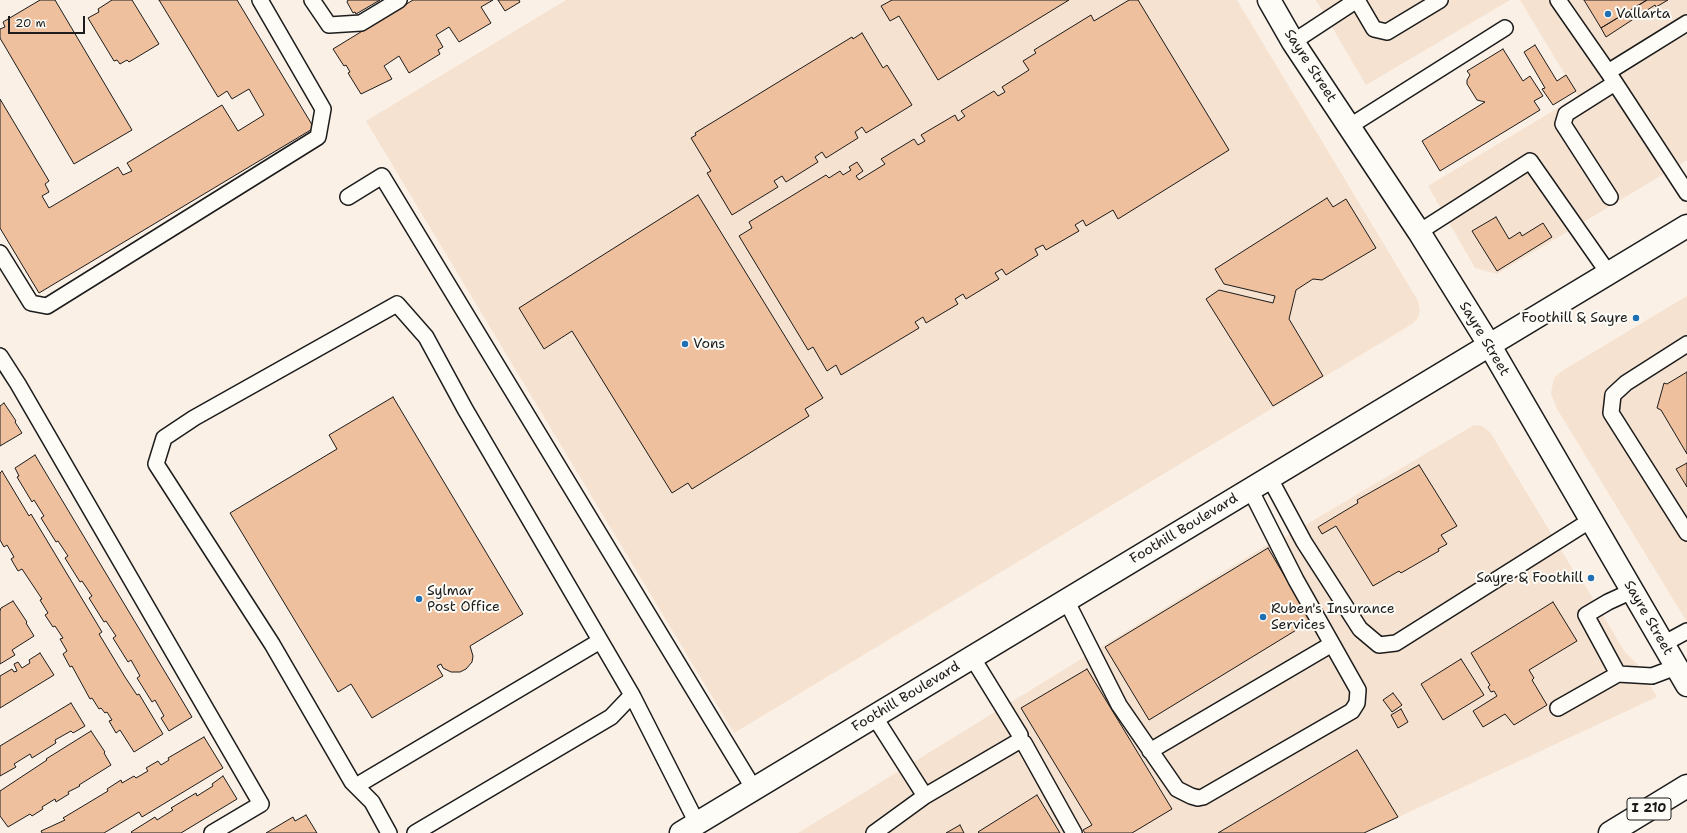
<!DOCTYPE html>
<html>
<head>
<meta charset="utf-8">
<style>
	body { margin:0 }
	#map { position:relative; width:1687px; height:833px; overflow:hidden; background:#faf0e5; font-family:"Shantell Sans",sans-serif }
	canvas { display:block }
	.scale { position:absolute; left:8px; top:16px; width:77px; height:18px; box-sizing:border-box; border:2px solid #1c1c1c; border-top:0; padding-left:5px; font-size:12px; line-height:14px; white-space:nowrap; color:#1c1c1c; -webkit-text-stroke:3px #fdfcf7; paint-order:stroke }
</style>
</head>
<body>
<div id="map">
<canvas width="1687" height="833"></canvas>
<div class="scale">20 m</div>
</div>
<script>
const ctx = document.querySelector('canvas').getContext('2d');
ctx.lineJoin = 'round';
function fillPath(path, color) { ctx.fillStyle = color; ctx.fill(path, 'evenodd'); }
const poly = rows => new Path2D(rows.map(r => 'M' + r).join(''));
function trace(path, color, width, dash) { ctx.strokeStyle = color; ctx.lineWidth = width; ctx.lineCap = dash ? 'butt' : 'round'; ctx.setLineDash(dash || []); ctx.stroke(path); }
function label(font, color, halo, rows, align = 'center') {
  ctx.font = font + ' "Shantell Sans",sans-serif'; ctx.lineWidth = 4; ctx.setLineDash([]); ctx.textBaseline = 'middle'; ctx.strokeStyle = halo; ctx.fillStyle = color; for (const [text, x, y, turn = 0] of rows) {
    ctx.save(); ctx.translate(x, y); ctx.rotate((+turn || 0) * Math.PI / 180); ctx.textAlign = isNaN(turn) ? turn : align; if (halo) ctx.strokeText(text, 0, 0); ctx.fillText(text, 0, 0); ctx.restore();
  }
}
fillPath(poly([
	[566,0,1237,0,1418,301,1420,310,1418,318,1412,324,734,733,366,121],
	[1316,0,1510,0,1366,85],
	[1520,0,1687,0,1687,160,1497,274,1475,268,1428,186,1578,96],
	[1687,296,1687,622,1557,409,1551,393,1554,378,1562,371],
	[1474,425,1482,426,1490,432,1575,573,1577,572,1625,652,1638,665,1657,697,1364,833,798,833,1280,537,1282,539]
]), '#f6e2d0');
const building = poly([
	[40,0,55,0,132,130,74,164,0,38,0,29,5,27,3,22,40,0],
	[112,0,132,0,159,44,129,62,127,60,120,64,117,60,114,61,88,18,99,12,98,9,112,0],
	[159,0,237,0,314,128,39,293,0,228,0,99,49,181,45,184,49,192,42,196,49,208,118,167,123,175,132,171,127,163,222,105,238,131,264,115,249,89,232,99,227,91,218,97,159,0],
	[348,0,380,0,356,14,355,12,353,13,347,2,348,0],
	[413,0,493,0,481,7,491,23,459,42,449,27,436,35,443,47,438,50,440,54,409,73,399,56,384,66,392,79,361,94,348,73,350,72,346,65,344,66,333,49,413,0],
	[498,0,519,0,520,2,505,11,498,0],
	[892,0,1069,0,938,80,899,16,890,21,881,6,892,0],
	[1129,0,1138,0,1229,150,1118,219,1113,210,1086,226,1083,220,1075,225,1079,231,1046,250,1043,245,1035,249,1038,255,1006,275,1002,269,995,273,999,279,966,299,963,294,955,299,958,304,926,323,923,317,915,322,919,328,841,375,836,365,827,371,813,347,808,350,739,236,752,228,749,222,826,175,829,178,840,171,843,175,851,170,849,167,857,162,863,171,856,176,859,180,885,164,881,159,914,139,918,145,925,141,921,135,955,115,958,121,965,116,961,111,994,91,998,96,1005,92,1002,87,1029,70,1023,61,1036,53,1034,50,1091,15,1094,21,1129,0],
	[1584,0,1647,0,1601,28,1584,0],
	[1647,0,1668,0,1656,7,1655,5,1606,37,1601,28,1647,0],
	[862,33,883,68,887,65,912,105,866,133,862,127,855,132,858,138,826,158,822,152,815,157,818,162,786,182,782,176,774,181,778,187,732,215,707,173,711,171,691,138,696,135,695,133,852,37,853,39,862,33],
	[1535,45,1557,81,1566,75,1576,91,1553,105,1542,89,1545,88,1524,52,1535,45],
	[1503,49,1523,81,1530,76,1543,96,1534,101,1540,110,1440,171,1422,141,1485,102,1477,100,1467,84,1467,80,1470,75,1467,71,1503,49],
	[698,195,823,398,805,409,809,416,692,489,688,483,672,493,572,331,544,349,519,308,698,195],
	[1327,198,1333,207,1346,199,1376,248,1322,280,1313,279,1296,290,1289,319,1323,376,1273,406,1206,299,1219,290,1273,303,1275,296,1224,284,1215,269,1327,198],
	[1496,217,1509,239,1520,232,1522,236,1543,223,1552,237,1497,271,1472,231,1496,217],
	[1687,372,1687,454,1661,410,1657,408,1664,383,1667,384,1687,372],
	[393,397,523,614,470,646,473,656,472,662,466,669,460,672,451,672,443,668,441,664,437,666,443,676,372,718,351,684,338,692,230,513,337,449,329,435,393,397],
	[4,403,16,421,15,422,22,433,0,446,0,406,4,403],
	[35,455,192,717,169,731,161,718,164,716,155,700,152,702,137,678,140,676,131,660,128,662,113,638,116,636,106,621,104,622,89,598,92,596,82,581,80,582,65,558,68,556,58,541,56,542,41,518,44,516,34,500,32,502,17,477,19,476,15,468,35,455],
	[1687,463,1687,487,1676,469,1687,463],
	[1419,465,1457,526,1441,535,1447,544,1438,549,1439,551,1401,573,1399,571,1373,586,1336,526,1322,534,1318,527,1358,503,1357,500,1419,465],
	[2,471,29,516,31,514,102,632,99,634,125,677,137,695,139,694,163,734,134,752,120,730,116,733,109,721,112,720,107,712,105,713,101,708,99,709,92,698,90,699,72,666,70,667,63,654,67,651,60,639,63,638,55,626,53,627,45,615,48,613,40,600,42,599,22,569,18,571,11,559,14,557,7,545,4,547,0,540,0,473,2,471],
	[1268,548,1311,621,1149,720,1105,647,1268,548],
	[13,601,27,622,26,623,34,636,12,650,15,655,0,664,0,611,1,608,13,601],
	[1553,602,1577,641,1529,670,1534,678,1532,680,1547,705,1514,725,1505,714,1483,727,1473,711,1497,696,1494,691,1491,692,1488,687,1490,685,1471,653,1553,602],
	[40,653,54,675,0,708,0,676,12,669,14,672,17,671,14,664,18,662,22,668,30,663,29,660,40,653],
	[1461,659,1484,695,1443,720,1421,684,1461,659],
	[1087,669,1172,809,1132,833,1085,833,1083,830,1092,825,1021,708,1087,669],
	[1393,693,1402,705,1392,712,1383,700,1393,693],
	[71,703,85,726,73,733,71,731,55,740,56,743,32,758,30,754,14,764,16,767,0,776,0,746,71,703],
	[1401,709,1408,722,1398,728,1391,715,1401,709],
	[91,731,105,752,104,753,111,765,79,785,80,786,68,792,69,794,56,802,55,799,42,807,43,809,32,816,30,814,8,827,0,816,0,791,47,760,46,759,91,731],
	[204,737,223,768,142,817,139,812,104,833,42,833,41,831,65,820,63,818,108,791,107,789,121,780,122,783,134,776,136,778,148,771,146,768,158,761,161,765,169,760,168,758,204,737],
	[1357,750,1398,817,1364,833,1218,833,1357,750],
	[223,776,237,799,181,833,132,833,131,832,155,817,157,820,173,810,171,808,196,793,197,796,213,786,212,784,223,776],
	[1037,795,1060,833,979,833,978,832,1037,795],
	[306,815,317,833,266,833,293,817,295,821,306,815],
	[960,825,964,833,946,833,960,825]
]);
fillPath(building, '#eec09e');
trace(building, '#1c1c1c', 1);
const lane = poly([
	[312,0,329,25,361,23,399,0],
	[1357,0,1374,29,1387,32,1440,0],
	[1558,0,1608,72,1687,193],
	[1293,42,1357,0],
	[1608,72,1687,23],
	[1350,126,1505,28],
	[348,197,382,176,754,789],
	[1610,197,1563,124,1566,114,1615,83],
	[1419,232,1530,161,1609,274],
	[0,253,31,303,47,306,318,137,323,109,260,0],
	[1687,344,1626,383,1613,395,1611,413,1687,533],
	[0,356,18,384,261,804,212,833],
	[1269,477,1304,542,1360,629,1379,645,1396,643,1591,520],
	[1632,591,1608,602,1586,615,1618,674,1652,676,1676,667],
	[1066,600,1119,705,1177,789,1191,796,1198,798,1203,797,1352,711,1357,703,1358,690,1296,580,1250,489],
	[1663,644,1687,631],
	[1558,708,1618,674],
	[1019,741,1024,743,1074,833],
	[1150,751,1332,644],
	[356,786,600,641],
	[925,796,1019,741,1020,735,972,657],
	[389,833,372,802,352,782,272,644,156,464,164,438,194,418,397,304,426,337,465,409,632,695,697,823],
	[415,833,611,717,632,695],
	[874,833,925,796,874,716]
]);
const secondary = poly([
	[1269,0,1293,42,1419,232,1490,346,1687,685]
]);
const primary = poly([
	[681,833,1687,226]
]);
const highway = poly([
	[1610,833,1687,786]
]);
trace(lane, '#1c1c1c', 18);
trace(secondary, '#1c1c1c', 25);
trace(primary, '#1c1c1c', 25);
trace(highway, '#1c1c1c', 25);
trace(lane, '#fdfcf7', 15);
trace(secondary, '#fdfcf7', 22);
trace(primary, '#fdfcf7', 22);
trace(highway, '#fdfcf7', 22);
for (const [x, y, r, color] of [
	[1608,14,4,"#1f6fb2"],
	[1636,318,4,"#1f6fb2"],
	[685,344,4,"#1f6fb2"],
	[1591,578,4,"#1f6fb2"],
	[419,599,4,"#1f6fb2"],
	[1263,617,4,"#1f6fb2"]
]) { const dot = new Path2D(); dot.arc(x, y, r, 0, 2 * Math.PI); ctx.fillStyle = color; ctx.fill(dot); trace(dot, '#fdfcf7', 1.5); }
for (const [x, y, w] of [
	[1649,809,44]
]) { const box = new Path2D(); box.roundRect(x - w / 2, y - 11, w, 22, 3); ctx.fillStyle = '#fdfcf7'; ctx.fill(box); trace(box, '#1c1c1c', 1); }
label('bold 13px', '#1c1c1c', null, [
	["I 210",1649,809]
]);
label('14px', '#1c1c1c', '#fdfcf7', [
	["Vallarta",1616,14],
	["Foothill & Sayre",1628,318,"right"],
	["Vons",693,344],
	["Sayre & Foothill",1583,578,"right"],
	["Sylmar",427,591],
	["Post Office",427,607],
	["Ruben's Insurance",1271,609],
	["Services",1271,625]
], 'left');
label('14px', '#1c1c1c', '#fdfcf7', [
	["Sayre Street",1310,66,57],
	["Sayre Street",1484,339,59],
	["Foothill Boulevard",1184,529,-31],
	["Sayre Street",1648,618,60],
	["Foothill Boulevard",906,697,-31]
]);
</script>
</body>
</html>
